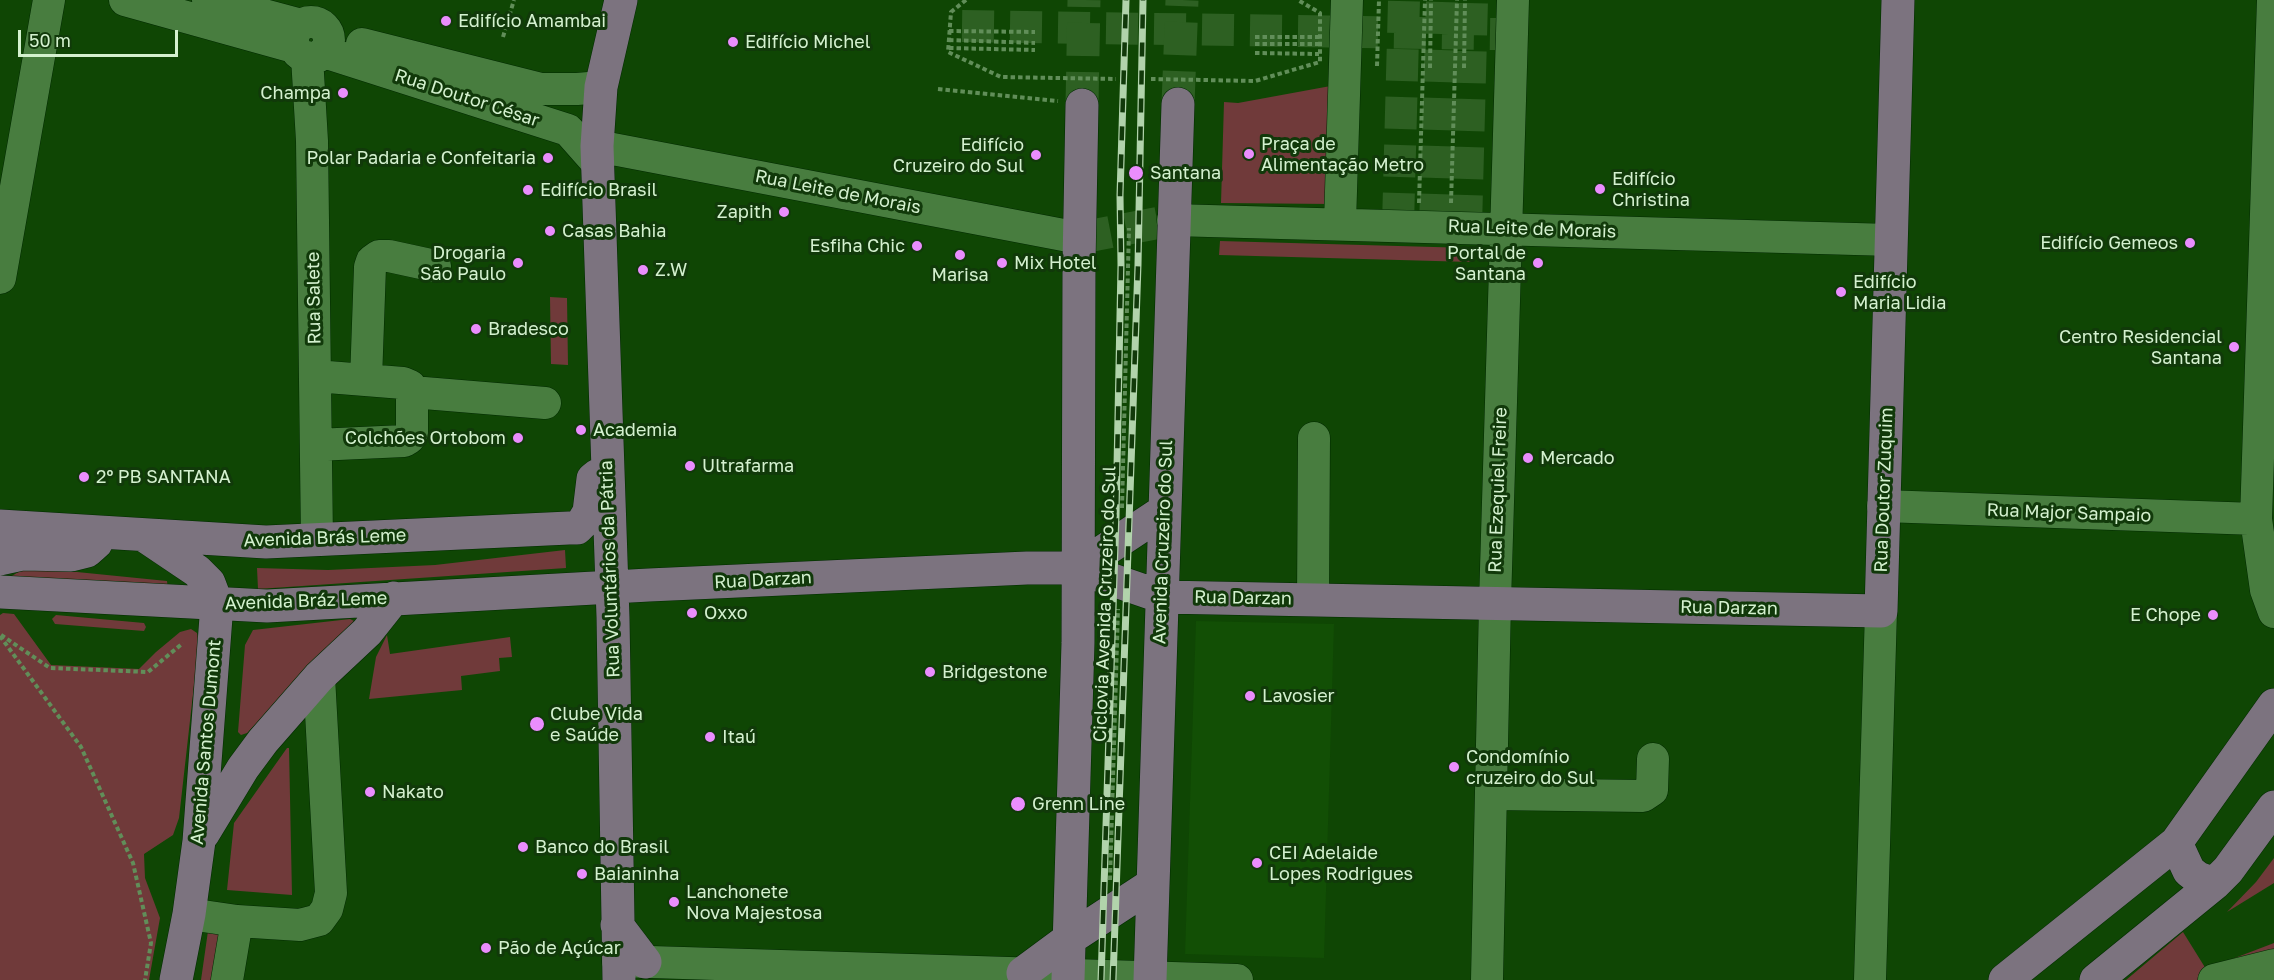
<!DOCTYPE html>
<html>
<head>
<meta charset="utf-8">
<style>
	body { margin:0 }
	#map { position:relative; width:2274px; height:980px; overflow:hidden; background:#0f4604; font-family:"Golos Text",sans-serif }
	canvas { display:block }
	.scale { position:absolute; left:18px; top:30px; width:160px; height:27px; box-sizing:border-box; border:3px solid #d4f1cf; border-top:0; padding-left:8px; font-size:18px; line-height:21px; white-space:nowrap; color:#d4f1cf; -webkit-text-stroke:4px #11390a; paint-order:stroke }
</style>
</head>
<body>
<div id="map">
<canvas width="2274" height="980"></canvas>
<div class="scale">50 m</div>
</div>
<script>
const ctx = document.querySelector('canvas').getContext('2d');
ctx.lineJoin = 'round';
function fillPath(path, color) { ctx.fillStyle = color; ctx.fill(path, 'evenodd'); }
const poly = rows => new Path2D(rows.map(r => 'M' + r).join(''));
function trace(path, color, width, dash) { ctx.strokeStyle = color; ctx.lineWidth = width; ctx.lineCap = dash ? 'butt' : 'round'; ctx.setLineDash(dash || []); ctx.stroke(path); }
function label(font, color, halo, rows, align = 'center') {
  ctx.font = font + ' "Golos Text",sans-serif'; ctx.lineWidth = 6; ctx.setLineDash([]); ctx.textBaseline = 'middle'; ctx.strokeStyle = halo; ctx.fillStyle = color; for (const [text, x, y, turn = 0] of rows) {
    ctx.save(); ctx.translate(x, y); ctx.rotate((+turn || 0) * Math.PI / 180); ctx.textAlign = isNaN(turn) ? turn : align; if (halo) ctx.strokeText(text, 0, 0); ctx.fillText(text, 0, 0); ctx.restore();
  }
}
fillPath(poly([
	[1196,621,1334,624,1324,958,1185,954]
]), '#124f05');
fillPath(poly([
	[1336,85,1332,204,1221,203,1224,102,1238,103],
	[1220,241,1470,248,1471,262,1219,255],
	[550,297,567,298,568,365,551,364],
	[565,550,566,568,258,589,257,568,328,570,435,565],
	[27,567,167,581,168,589,10,577],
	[3,613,14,614,51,665,139,669,156,652,180,632,191,629,197,633,199,641,179,818,173,835,144,854,145,878,160,918,149,980,0,980,0,615],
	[56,615,144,623,146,627,144,631,55,624,52,619],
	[350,619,354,621,351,625,247,733,241,735,238,732,245,645,253,630],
	[387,635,390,654,510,637,512,657,499,658,500,671,461,676,462,690,369,699,376,657],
	[287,748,289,748,292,895,227,890,234,823],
	[2274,858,2274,883,2227,912,2256,882],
	[208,931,219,933,212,980,201,980],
	[2183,932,2206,969,2274,943,2274,980,2126,980]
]), '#703a3a');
trace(poly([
	[962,26,1496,34],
	[1398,225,1404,0],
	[1435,226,1442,0],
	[1466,227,1472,0],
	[1079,238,1173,220]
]), '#2d6022', 32, [32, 16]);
trace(poly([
	[1178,104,1182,0],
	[1082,105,1084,0]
]), '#2d6022', 33, [33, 16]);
const minor = poly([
	[125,0,294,47],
	[208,0,301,25],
	[2273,0,2256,519,2266,590,2274,612],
	'293 40a18 18 0 1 1 36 0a18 18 0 1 1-36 0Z',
	[362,44,541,89,577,89,601,87],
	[324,52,568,130,598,164],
	[307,57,312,141,317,540],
	[597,146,1079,238],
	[1173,220,1891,240],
	[1340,223,1347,0],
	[0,278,49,0],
	[315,376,403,383,410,386,412,392,412,433,409,438,404,441,316,445],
	[366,380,370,267,372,261,379,256,389,256,435,266],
	[412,392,545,403],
	[1883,506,2256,519],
	[1313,600,1314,438],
	[1491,794,1643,796,1652,790,1653,759],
	[189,914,237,921,300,925,319,920,327,909,331,893,319,677],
	[618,961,1237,980],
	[227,980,237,921],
	[1487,980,1495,603,1513,0],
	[1870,980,1881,611],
	[2214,980,2274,965]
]);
const major = poly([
	[0,526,266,542,569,528,577,528,583,522,589,512,593,479,598,475],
	[145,536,197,571,209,583,217,604,199,841,189,914,176,980],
	[0,559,23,554,71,555,87,551,96,543,100,533],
	[1078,568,1164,511],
	[0,592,267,606,649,585,1027,568,1078,568,1162,597,1881,611,1898,0],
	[203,834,243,768,263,741,319,677,367,632,394,598],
	[2176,843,2189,871,2198,878,2214,884],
	[617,925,645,962],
	[1023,973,1069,939,1153,884],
	[619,980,613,617,597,146,601,87,621,0],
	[1068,980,1078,643,1079,264,1082,105],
	[1150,980,1178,104],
	[2005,980,2176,843,2274,705],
	[2096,980,2214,884,2228,870,2274,807]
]);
trace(minor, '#012a00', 33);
trace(major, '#012a00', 34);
trace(poly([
	[949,31,1035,32],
	[503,37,514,0],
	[1255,37,1320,37],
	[949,40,1035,43],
	[1255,44,1320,44],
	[949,48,1035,50],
	[1255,53,1319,54],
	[1377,66,1379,0],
	[1430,68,1431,0],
	[1464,68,1465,0],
	[938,89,1058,101],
	[1419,203,1425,0],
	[1451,203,1457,0],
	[1122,508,1129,228],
	[1,635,50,668,148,672,183,643],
	[0,636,81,747,133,863,151,943,145,980],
	[1110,880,1118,609]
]), '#618e59', 4, [4.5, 3]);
trace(minor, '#487d3f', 32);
trace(major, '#7c737f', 33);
const rail = poly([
	[1101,980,1116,517,1121,265,1120,195,1126,0],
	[1113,980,1138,265,1143,0]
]);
trace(rail, '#b1d3ab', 7);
trace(rail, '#11390a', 4.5, [14]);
trace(poly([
	[966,0,951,12,948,52,1001,77,1116,79],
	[1151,79,1255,81,1320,62,1320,13,1298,0]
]), '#618e59', 4, [4.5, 3]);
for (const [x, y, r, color] of [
	[446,21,6,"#ea8dfd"],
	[733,42,6,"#ea8dfd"],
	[343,93,6,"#ea8dfd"],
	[1249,154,6,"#ea8dfd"],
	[1036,155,6,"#ea8dfd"],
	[548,158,6,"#ea8dfd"],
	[1136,173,8,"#ea8dfd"],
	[1600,189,6,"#ea8dfd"],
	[528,190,6,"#ea8dfd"],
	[784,212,6,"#ea8dfd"],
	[550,231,6,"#ea8dfd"],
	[2190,243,6,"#ea8dfd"],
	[917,246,6,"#ea8dfd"],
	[960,255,6,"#ea8dfd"],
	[518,263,6,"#ea8dfd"],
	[1002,263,6,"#ea8dfd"],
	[1538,263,6,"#ea8dfd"],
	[643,270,6,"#ea8dfd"],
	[1841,292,6,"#ea8dfd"],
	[476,329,6,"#ea8dfd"],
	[2234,347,6,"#ea8dfd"],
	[581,430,6,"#ea8dfd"],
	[518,438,6,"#ea8dfd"],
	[1528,458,6,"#ea8dfd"],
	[690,466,6,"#ea8dfd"],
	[84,477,6,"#ea8dfd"],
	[692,613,6,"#ea8dfd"],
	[2213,615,6,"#ea8dfd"],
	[930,672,6,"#ea8dfd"],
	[1250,696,6,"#ea8dfd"],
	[537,724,8,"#ea8dfd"],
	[710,737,6,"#ea8dfd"],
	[1454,767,6,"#ea8dfd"],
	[370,792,6,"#ea8dfd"],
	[1018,804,8,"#ea8dfd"],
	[523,847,6,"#ea8dfd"],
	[1257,863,6,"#ea8dfd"],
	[582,874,6,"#ea8dfd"],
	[674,902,6,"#ea8dfd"],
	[486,948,6,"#ea8dfd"]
]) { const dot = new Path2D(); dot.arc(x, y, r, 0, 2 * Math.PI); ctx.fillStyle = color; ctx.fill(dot); trace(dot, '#11390a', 2); }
label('18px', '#d4f1cf', '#11390a', [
	["Edifício Amambai",458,21],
	["Edifício Michel",745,42],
	["Champa",331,93,"right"],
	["Praça de",1261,144],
	["Alimentação Metro",1261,165],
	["Edifício",1024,145,"right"],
	["Cruzeiro do Sul",1024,166,"right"],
	["Polar Padaria e Confeitaria",536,158,"right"],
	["Santana",1150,173],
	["Edifício",1612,179],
	["Christina",1612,200],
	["Edifício Brasil",540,190],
	["Zapith",772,212,"right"],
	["Casas Bahia",562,231],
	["Edifício Gemeos",2178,243,"right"],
	["Esfiha Chic",905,246,"right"],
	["Drogaria",506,253,"right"],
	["São Paulo",506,274,"right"],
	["Portal de",1526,253,"right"],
	["Santana",1526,274,"right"],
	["Mix Hotel",1014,263],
	["Z.W",655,270],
	["Marisa",960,275,"center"],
	["Edifício",1853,282],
	["Maria Lidia",1853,303],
	["Bradesco",488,329],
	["Centro Residencial",2222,337,"right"],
	["Santana",2222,358,"right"],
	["Academia",593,430],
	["Colchões Ortobom",506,438,"right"],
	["Mercado",1540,458],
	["Ultrafarma",702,466],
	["2º PB SANTANA",96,477],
	["Oxxo",704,613],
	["E Chope",2201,615,"right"],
	["Bridgestone",942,672],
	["Lavosier",1262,696],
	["Clube Vida",550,714],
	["e Saúde",550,735],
	["Itaú",722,737],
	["Condomínio",1466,757],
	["cruzeiro do Sul",1466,778],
	["Nakato",382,792],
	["Grenn Line",1032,804],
	["Banco do Brasil",535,847],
	["CEI Adelaide",1269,853],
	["Lopes Rodrigues",1269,874],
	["Baianinha",594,874],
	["Lanchonete",686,892],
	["Nova Majestosa",686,913],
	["Pão de Açúcar",498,948]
], 'left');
label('18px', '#d4f1cf', '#11390a', [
	["Rua Doutor César",467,98,18],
	["Rua Leite de Morais",838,192,11],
	["Rua Leite de Morais",1532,229,2],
	["Rua Salete",314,298,-91],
	["Rua Ezequiel Freire",1498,490,-88],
	["Rua Doutor Zuquim",1884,490,-88],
	["Rua Major Sampaio",2069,513,2],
	["Avenida Brás Leme",325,538,-2],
	["Avenida Cruzeiro do Sul",1163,542,-88],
	["Rua Voluntários da Pátria",610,569,-92],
	["Rua Darzan",763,580,-3],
	["Rua Darzan",1243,598,1],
	["Avenida Bráz Leme",306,601,-2],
	["Ciclovia Avenida Cruzeiro do Sul",1105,604,-88],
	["Rua Darzan",1729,608,1],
	["Avenida Santos Dumont",206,742,-85]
]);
</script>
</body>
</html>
